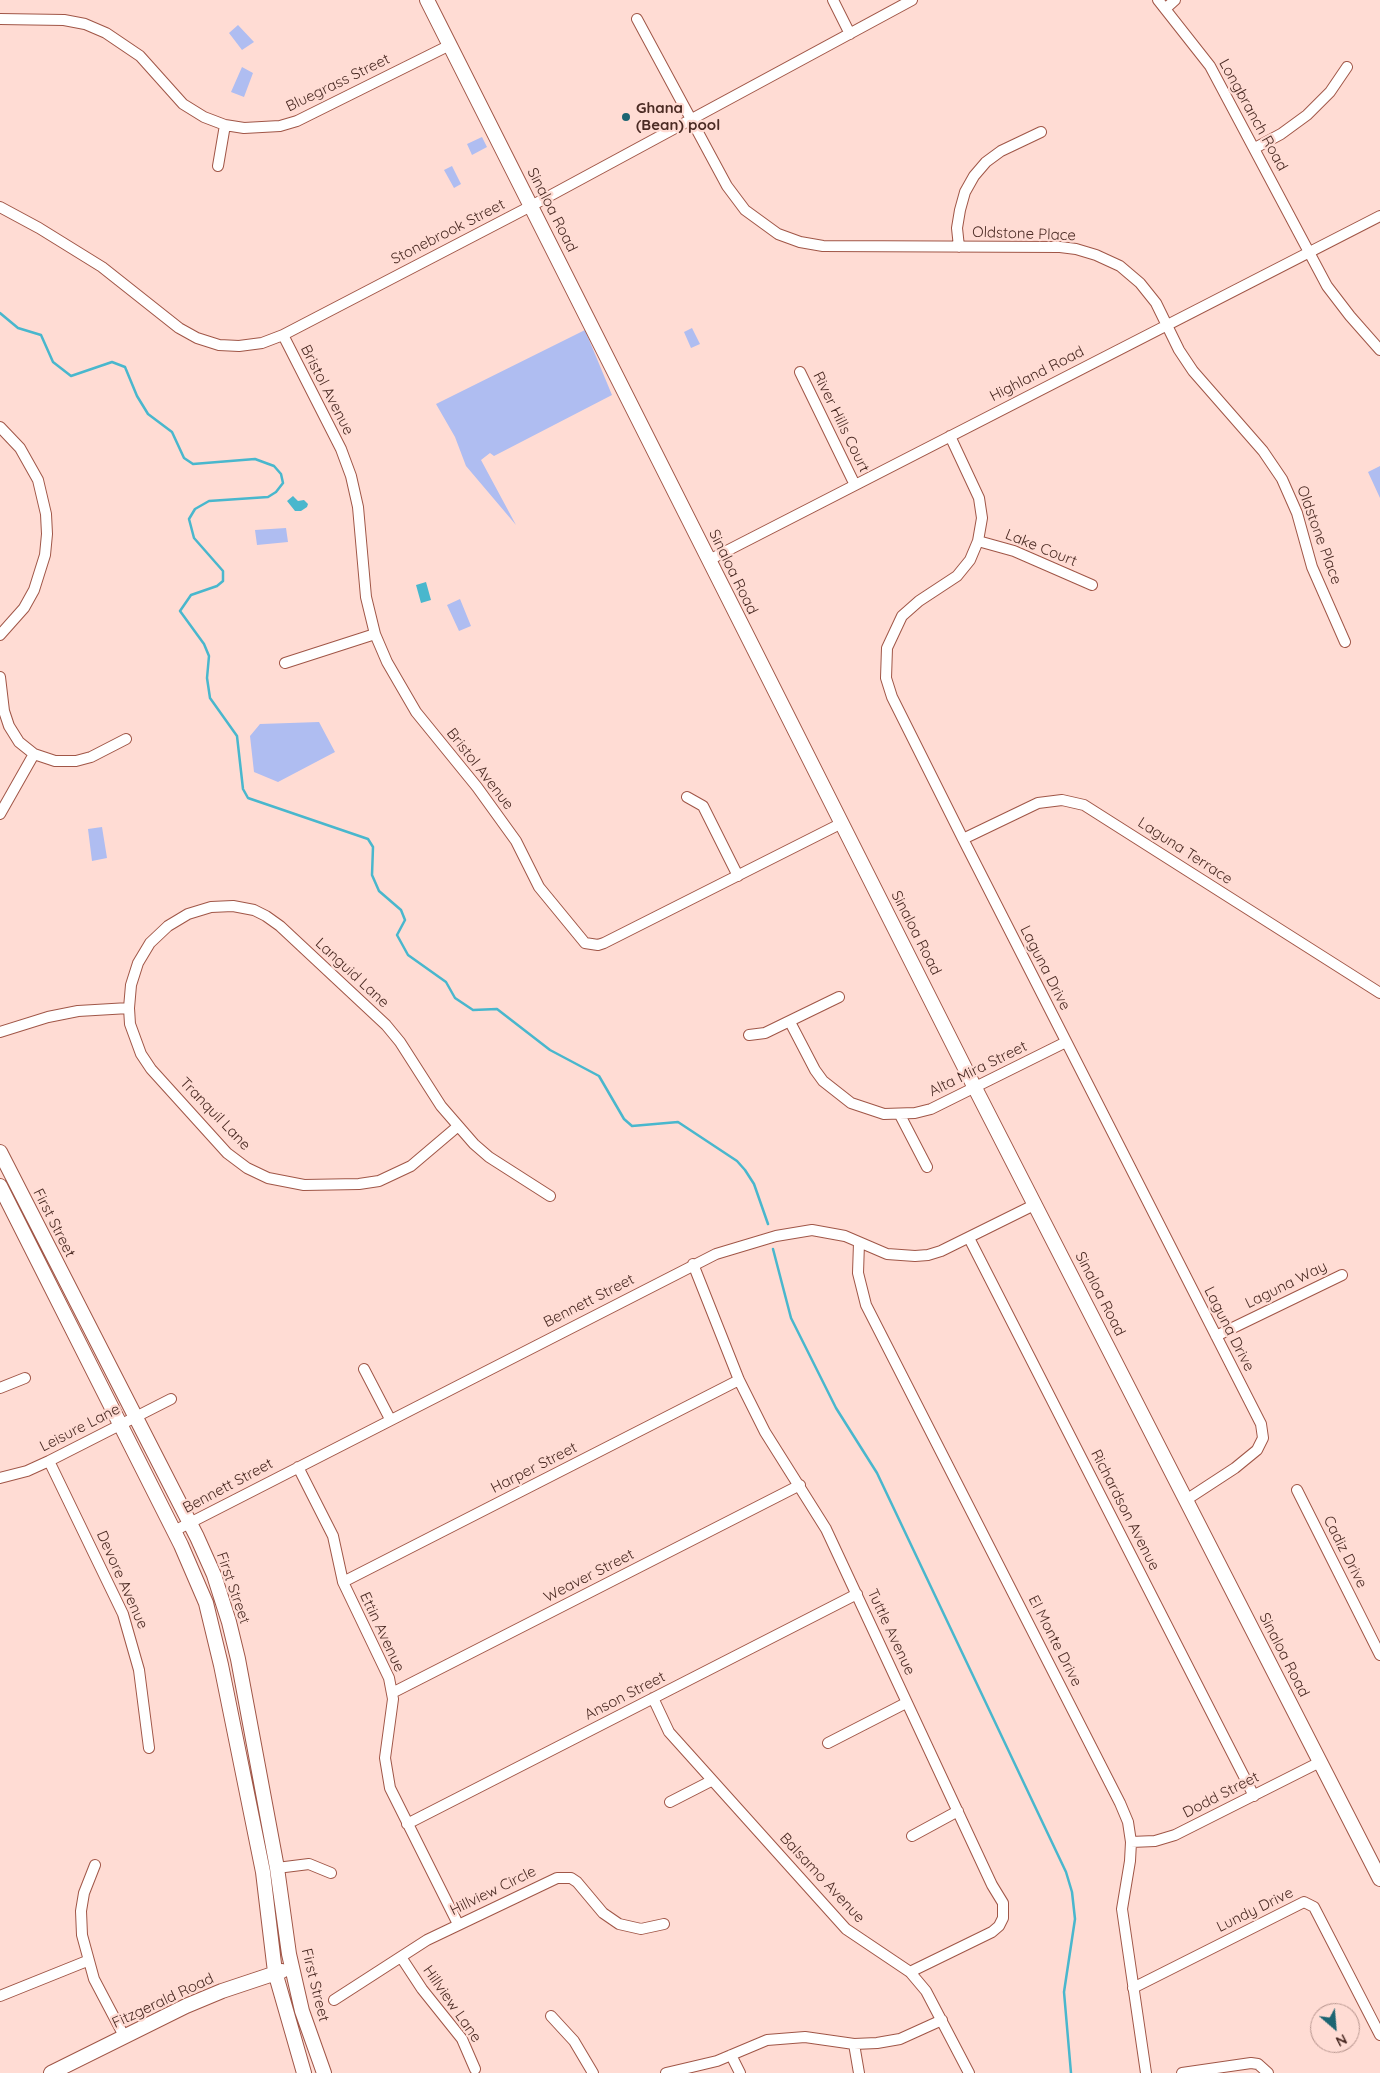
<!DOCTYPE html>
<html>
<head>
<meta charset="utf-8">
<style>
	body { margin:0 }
	#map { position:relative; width:1380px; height:2073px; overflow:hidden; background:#ffdcd4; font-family:Quicksand,sans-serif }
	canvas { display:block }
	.north { position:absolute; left:1310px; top:2003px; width:50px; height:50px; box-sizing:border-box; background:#ffdcd4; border:1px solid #b7958e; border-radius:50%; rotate:153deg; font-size:14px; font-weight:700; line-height:20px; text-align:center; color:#4b2b24 }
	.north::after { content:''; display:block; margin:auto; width:18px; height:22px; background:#1c6572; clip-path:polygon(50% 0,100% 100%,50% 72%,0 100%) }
</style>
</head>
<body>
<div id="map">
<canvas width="1380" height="2073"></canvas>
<div class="north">N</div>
</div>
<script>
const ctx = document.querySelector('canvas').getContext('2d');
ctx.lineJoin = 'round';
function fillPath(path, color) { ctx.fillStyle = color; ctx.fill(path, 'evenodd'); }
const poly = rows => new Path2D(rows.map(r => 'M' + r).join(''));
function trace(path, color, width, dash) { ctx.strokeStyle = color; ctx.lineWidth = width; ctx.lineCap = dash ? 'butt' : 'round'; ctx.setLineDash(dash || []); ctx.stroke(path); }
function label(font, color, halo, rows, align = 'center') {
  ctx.font = font + ' Quicksand,sans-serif'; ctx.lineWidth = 4.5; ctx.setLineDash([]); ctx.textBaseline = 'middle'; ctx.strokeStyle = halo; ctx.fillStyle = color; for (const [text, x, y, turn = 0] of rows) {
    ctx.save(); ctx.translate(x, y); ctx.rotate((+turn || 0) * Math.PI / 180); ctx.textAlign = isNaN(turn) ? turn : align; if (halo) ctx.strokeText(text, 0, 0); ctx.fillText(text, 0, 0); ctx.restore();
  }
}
fillPath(poly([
	[238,25,254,42,242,50,229,33],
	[242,67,253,73,244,97,231,92],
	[482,137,487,147,472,155,467,144],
	[452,166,461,184,454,188,444,170],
	[692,328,700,344,691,348,684,332],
	[585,330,612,395,494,456,490,453,481,460,516,525,466,466,455,437,436,404],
	[1380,466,1380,498,1368,472],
	[286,528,288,542,257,545,255,530],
	[460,599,471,626,459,631,447,605],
	[319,722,335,752,278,782,254,772,250,736,260,724],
	[102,827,107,858,92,861,88,829]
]), '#afbdf1');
fillPath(poly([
	[293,496,298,501,304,500,308,504,307,507,301,511,295,511,287,501],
	[426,582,431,600,421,603,416,585]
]), '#49b7cd');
trace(poly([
	[0,313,18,328,41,335,53,362,71,376,112,362,125,367,137,396,148,414,172,432,184,458,193,464,255,459,274,466,281,474,283,483,276,492,268,497,209,501,195,509,189,519,194,538,223,571,223,581,217,586,191,595,180,611,204,644,209,656,207,678,210,698,237,736,243,789,248,798,368,839,373,847,372,875,379,891,401,910,405,920,397,935,408,955,446,982,455,998,473,1010,497,1009,550,1050,599,1076,624,1119,632,1126,678,1122,737,1161,745,1170,754,1184,768,1224],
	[773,1249,791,1318,836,1408,877,1473,1066,1872,1072,1892,1075,1919,1064,1992,1071,2073]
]), '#49b7cd', 2.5);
const street = poly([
	[833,0,850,34],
	[1158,0,1210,66,1327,286,1350,316,1380,350],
	[1165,9,1175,0],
	[0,19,64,20,85,24,106,33,140,56,183,104,204,117,225,125,244,128,280,126,297,121,450,45],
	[637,19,727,186,745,210,778,234,800,242,823,246,1060,247,1076,249,1096,255,1120,266,1140,283,1156,303,1179,350,1193,371,1263,451,1282,479,1297,513,1312,567,1345,642],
	[1255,148,1281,134,1307,115,1330,92,1347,67],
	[218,166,225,125],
	[0,207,39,228,102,267,179,328,197,338,219,345,239,346,262,343,283,335,531,206,912,0],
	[959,247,957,228,960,210,965,192,974,176,986,162,1001,151,1041,132],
	[283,335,341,449,351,476,358,507,366,597,375,634,387,662,416,712,477,787,516,841,539,887,585,943,598,945,604,943,842,823],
	[800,372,855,485],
	[0,427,20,448,38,480,46,514,47,534,45,555,34,590,24,608,0,635],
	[950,436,979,498,982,518,978,541,970,560,957,576,919,601,902,616,887,648,886,678,892,697,963,839,1261,1424,1263,1438,1257,1450,1235,1468,1186,1500],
	[978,541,1014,551,1092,585],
	[709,560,1380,216],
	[285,663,375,634],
	[0,677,4,711,9,726,19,742,34,754,55,761,76,761,91,757,126,739],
	[687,797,703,806,738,876],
	[0,814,34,754],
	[963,839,1038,803,1062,800,1084,805,1380,993],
	[790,1022,815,1070,823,1081,851,1103,884,1114,915,1113,931,1109,1066,1042],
	[0,1032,48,1017,78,1011,129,1008],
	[749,1035,765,1033,839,997],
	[900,1115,927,1167],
	[457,1127,411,1166,379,1181,359,1184,304,1185,268,1178,247,1168,227,1153,151,1069,141,1054,130,1024,129,1008,131,985,138,963,150,943,168,926,188,914,211,907,233,906,254,910,266,916,280,926,386,1025,400,1042,441,1106,474,1144,489,1157,550,1196],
	[969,1238,1254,1796],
	[859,1243,858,1273,866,1305,1120,1803,1128,1822,1131,1842,1130,1861,1122,1909,1146,2073],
	[693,1264,739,1380,765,1432,826,1529,992,1885,1003,1903,1003,1918,999,1926,992,1932,910,1972],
	[1216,1336,1342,1275],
	[364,1369,390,1419],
	[0,1388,25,1378],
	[49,1461,123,1614,139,1670,149,1748],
	[298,1467,333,1536,343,1582,389,1678,393,1699,385,1758,390,1788,458,1924],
	[0,1478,27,1471,49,1461,171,1399],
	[1297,1490,1380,1655],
	[174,1531,716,1254,776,1236,812,1230,845,1236,887,1254,915,1256,928,1255,941,1251,1036,1204],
	[343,1582,739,1380],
	[392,1693,800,1485],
	[653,1698,669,1732,846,1929,910,1972,926,1991,969,2073],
	[828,1743,906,1703],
	[670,1802,711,1781],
	[407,1824,857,1594],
	[912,1836,958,1811],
	[1131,1842,1155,1841,1175,1835,1320,1762],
	[95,1865,84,1893,81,1911,82,1935,94,1979,124,2036],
	[277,1868,309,1864,331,1873],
	[401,1957,422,1989,462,2039,475,2069],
	[1133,1988,1304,1902,1314,1907,1380,2035],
	[0,1996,87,1961],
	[334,2000,427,1940,557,1878,571,1878,577,1882,603,1913,619,1924,641,1929,664,1924],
	[551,2016,574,2041,593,2073],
	[854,2044,859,2073],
	[731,2055,740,2073],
	[666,2073,717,2061,767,2040,805,2037,854,2044,877,2043,900,2039,942,2020],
	[1182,2073,1251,2063,1258,2064,1268,2073]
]);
const secondary = poly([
	[427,0,975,1088,1380,1879],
	[0,1152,197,1537,214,1575,229,1622,238,1659,277,1868,289,1954,302,2011,324,2073],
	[0,1186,181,1545,206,1603,221,1665,263,1872,275,1972,304,2073],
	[51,2073,186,2006,222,1991,282,1971]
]);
trace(street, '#a05647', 12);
trace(secondary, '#a05647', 16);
trace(street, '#fff', 10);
trace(secondary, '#fff', 14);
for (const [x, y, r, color] of [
	[626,117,5,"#1c6572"]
]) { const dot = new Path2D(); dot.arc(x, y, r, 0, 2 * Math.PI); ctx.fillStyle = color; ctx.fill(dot); trace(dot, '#ffdcd4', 2); }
label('15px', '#4b2b24', '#ffdcd4', [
	["Bluegrass Street",338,83,-26],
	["Longbranch Road",1253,115,61],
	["Sinaloa Road",552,210,63],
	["Stonebrook Street",448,232,-27],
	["Oldstone Place",1024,234,2],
	["Highland Road",1037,374,-27],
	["Bristol Avenue",327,390,63],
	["River Hills Court",841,422,64],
	["Oldstone Place",1319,535,70],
	["Lake Court",1041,548,22],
	["Sinaloa Road",733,572,64],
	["Bristol Avenue",480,769,52],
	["Laguna Terrace",1185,851,33],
	["Sinaloa Road",916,933,63],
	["Laguna Drive",1045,968,63],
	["Languid Lane",352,973,43],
	["Alta Mira Street",978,1069,-26],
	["Tranquil Lane",215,1114,46],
	["First Street",54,1223,63],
	["Laguna Way",1286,1285,-26],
	["Sinaloa Road",1100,1294,63],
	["Bennett Street",589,1301,-27],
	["Laguna Drive",1229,1329,63],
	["Leisure Lane",80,1428,-27],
	["Harper Street",534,1468,-27],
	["Bennett Street",228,1486,-28],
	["Richardson Avenue",1125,1510,63],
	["Cadiz Drive",1345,1552,63],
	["Weaver Street",589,1576,-27],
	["Devore Avenue",122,1580,66],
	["First Street",233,1588,71],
	["Ettin Avenue",382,1632,65],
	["Tuttle Avenue",891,1632,65],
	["El Monte Drive",1055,1641,63],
	["Sinaloa Road",1284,1655,63],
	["Anson Street",625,1696,-27],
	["Dodd Street",1221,1795,-27],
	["Balsamo Avenue",822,1878,47],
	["Hillview Circle",493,1891,-26],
	["Lundy Drive",1255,1910,-26],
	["First Street",315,1985,76],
	["Fitzgerald Road",163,2001,-25],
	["Hillview Lane",452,2004,55]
]);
label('bold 15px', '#4b2b24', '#ffdcd4', [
	["Ghana",636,108],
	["(Bean) pool",636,125]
], 'left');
</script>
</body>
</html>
